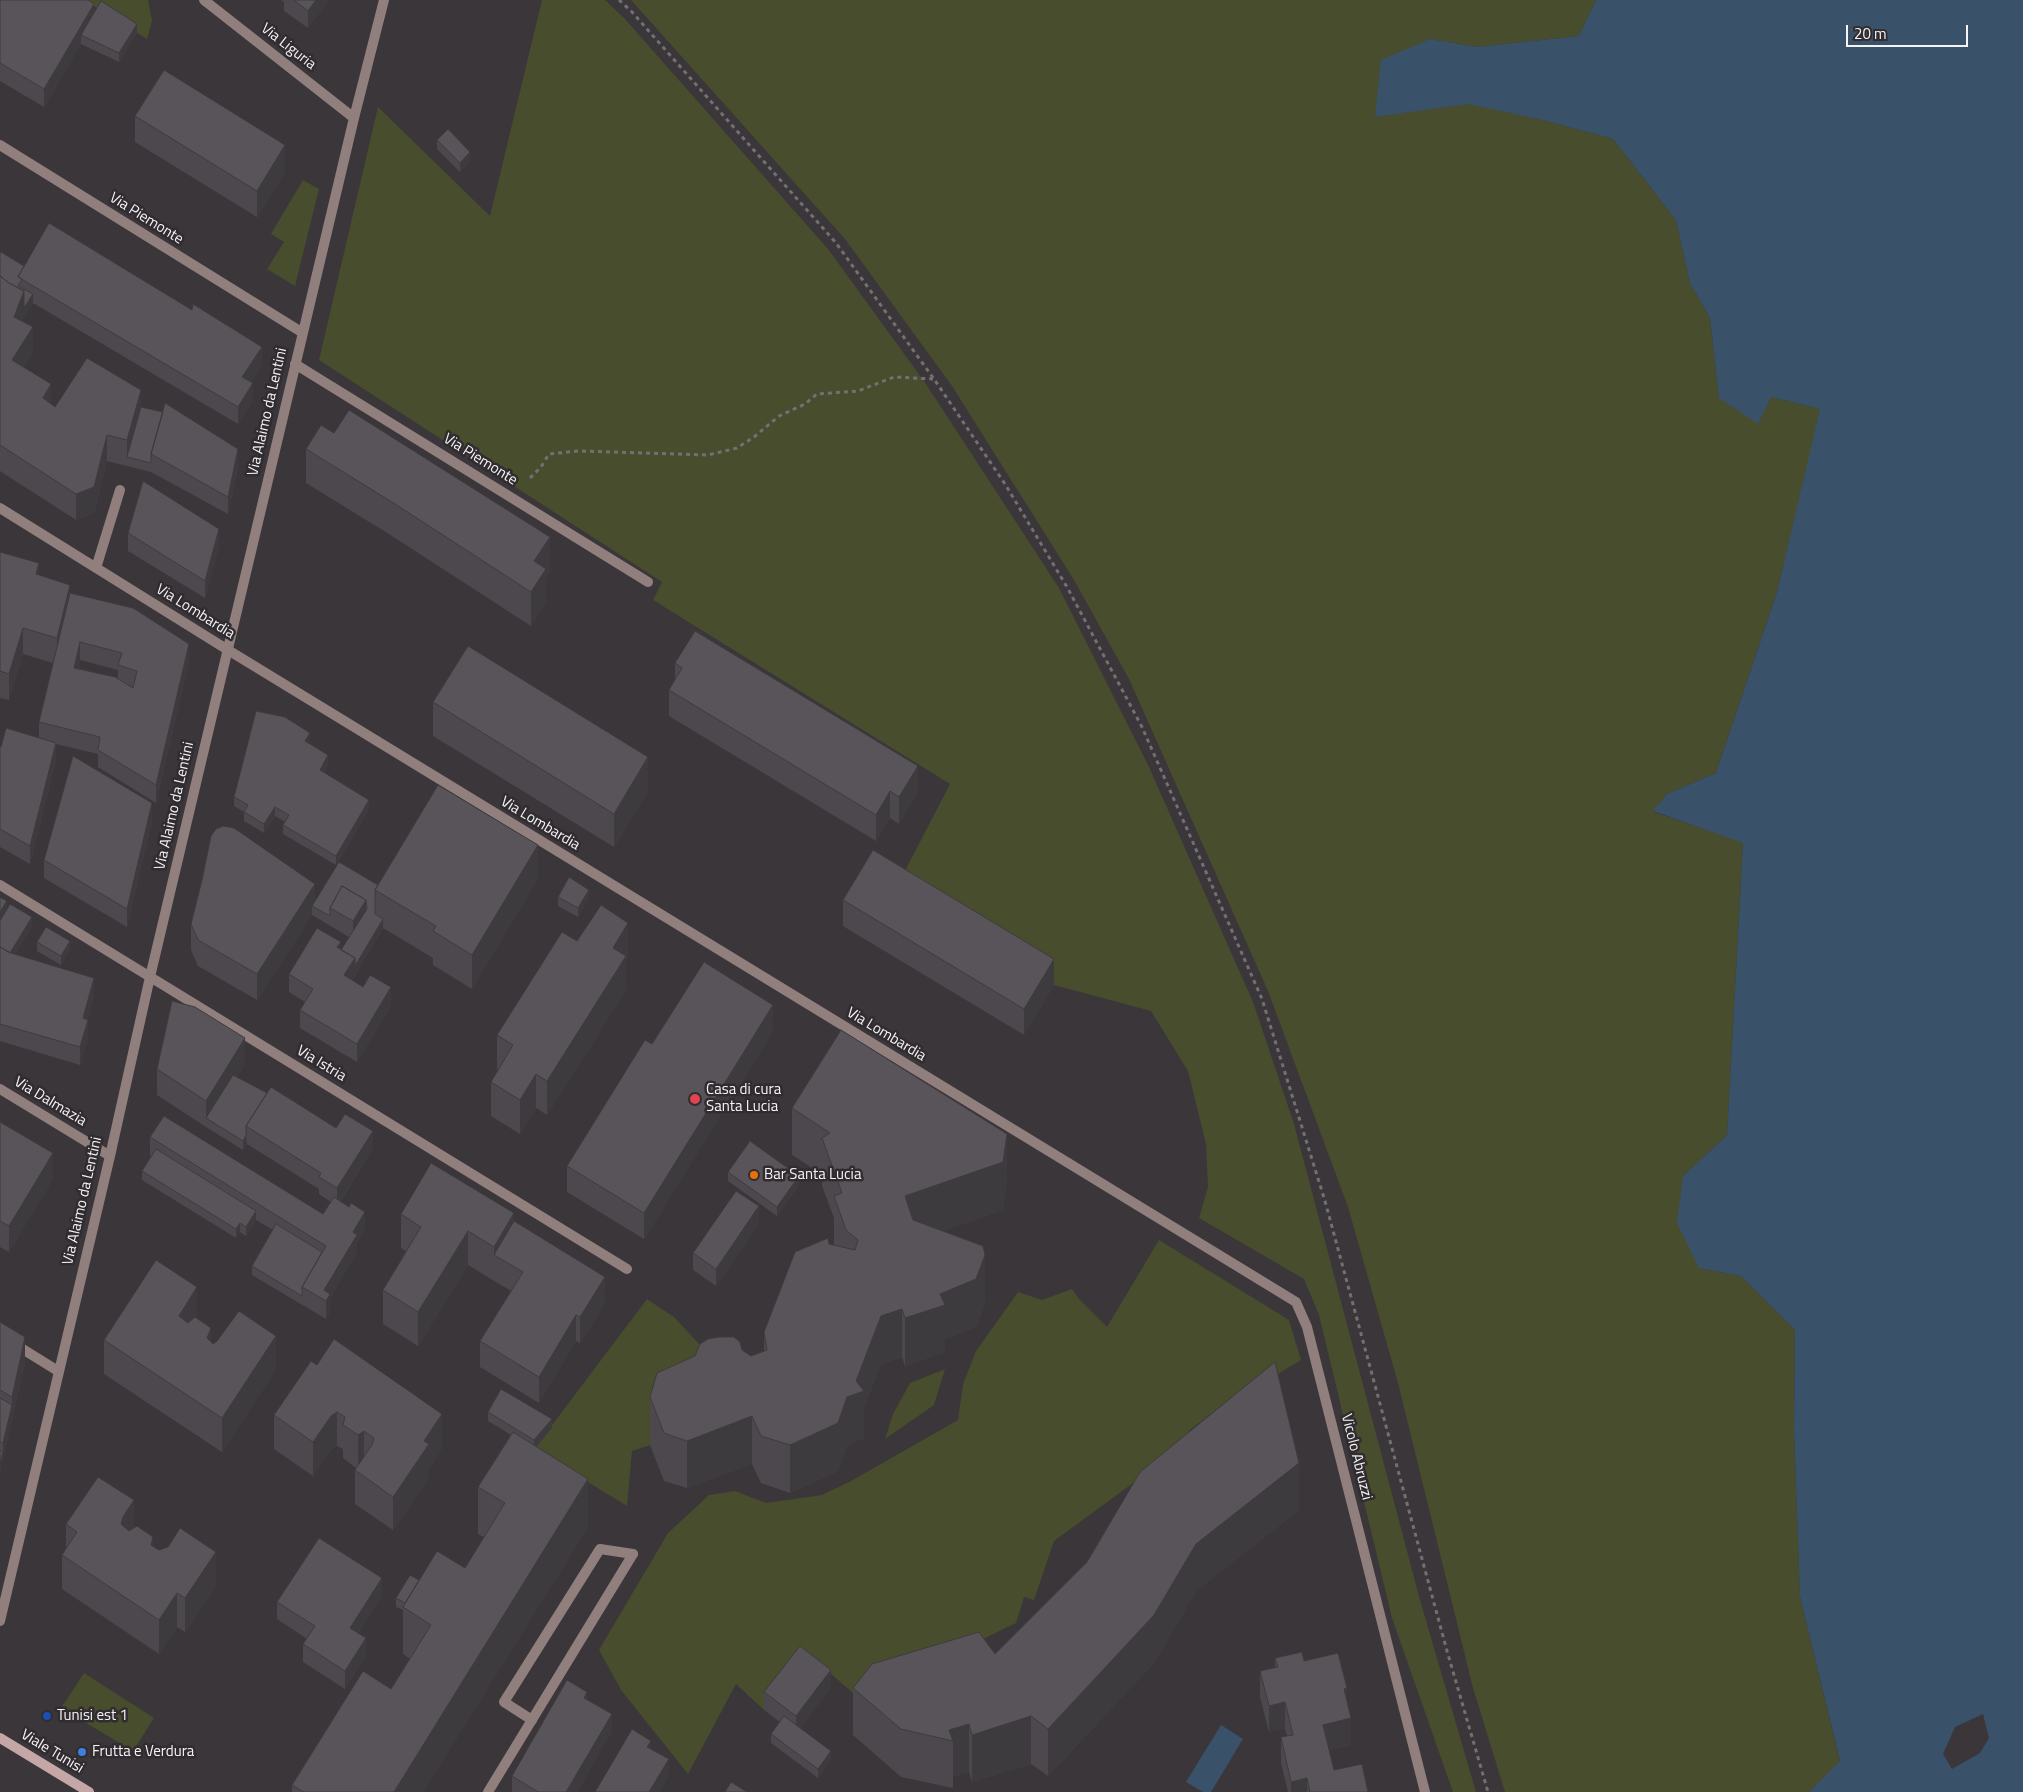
<!DOCTYPE html>
<html>
<head>
<meta charset="utf-8">
<style>
	body { margin:0 }
	#map { position:relative; width:2023px; height:1792px; overflow:hidden; background:#3a363a; font-family:"Titillium Web",sans-serif }
	canvas { display:block }
	.scale { position:absolute; left:1846px; top:25px; width:122px; height:22px; box-sizing:border-box; border:2px solid #f6f3f6; border-top:0; padding-left:6px; font-size:15px; line-height:18px; white-space:nowrap; color:#f6f3f6; -webkit-text-stroke:4px #302c30; paint-order:stroke }
</style>
</head>
<body>
<div id="map">
<canvas width="2023" height="1792"></canvas>
<div class="scale">20 m</div>
</div>
<script>
const ctx = document.querySelector('canvas').getContext('2d');
ctx.lineJoin = 'round';
function fillPath(path, color) { ctx.fillStyle = color; ctx.fill(path, 'evenodd'); }
const poly = rows => new Path2D(rows.map(r => 'M' + r).join(''));
function trace(path, color, width, dash) { ctx.strokeStyle = color; ctx.lineWidth = width; ctx.lineCap = dash ? 'butt' : 'round'; ctx.setLineDash(dash || []); ctx.stroke(path); }
function label(font, color, halo, rows, align = 'center') {
  ctx.font = font + ' "Titillium Web",sans-serif'; ctx.lineWidth = 5; ctx.setLineDash([]); ctx.textBaseline = 'middle'; ctx.strokeStyle = halo; ctx.fillStyle = color; for (const [text, x, y, turn = 0] of rows) {
    ctx.save(); ctx.translate(x, y); ctx.rotate((+turn || 0) * Math.PI / 180); ctx.textAlign = isNaN(turn) ? turn : align; if (halo) ctx.strokeText(text, 0, 0); ctx.fillText(text, 0, 0); ctx.restore();
  }
}
fillPath(poly([
	[84,0,148,0,152,21,147,39],
	[542,0,605,0,625,19,828,249,926,384,1059,588,1149,767,1253,1002,1294,1124,1420,1600,1476,1792,1453,1792,1392,1618,1319,1315,1304,1279,1199,1218,1208,1187,1206,1144,1188,1071,1151,1011,1054,985,895,890,950,784,653,600,662,582,319,360,378,107,490,216],
	[631,0,1596,0,1579,36,1477,47,1430,39,1375,117,1468,103,1547,121,1613,139,1676,220,1690,283,1710,318,1719,398,1771,397,1821,409,1777,592,1716,773,1667,794,1654,812,1743,842,1727,1135,1683,1176,1699,1268,1741,1276,1795,1330,1794,1429,1800,1597,1840,1762,1809,1792,1505,1792,1473,1688,1398,1383,1348,1207,1268,991,1129,679,1074,580,952,386,845,239],
	[303,180,319,189,295,286,267,269,284,242,271,234],
	[1159,1240,1289,1320,1301,1360,1268,1380,1243,1389,1190,1430,1185,1445,1054,1541,1034,1600,1024,1597,1016,1623,860,1699,808,1654,764,1710,736,1684,688,1774,621,1690,599,1650,668,1533,709,1495,735,1491,766,1503,822,1495,851,1481,958,1420,963,1384,976,1351,1018,1292,1042,1300,1072,1289,1079,1299,1107,1327],
	[647,1299,674,1317,703,1348,650,1445,632,1451,627,1506,534,1449],
	[945,1369,934,1405,885,1439,893,1414,910,1383],
	[84,1673,154,1718,133,1751,61,1708]
]), '#484d2d');
fillPath(poly([
	[1596,0,2023,0,2023,1792,1809,1792,1840,1761,1800,1597,1794,1429,1795,1330,1741,1276,1699,1268,1677,1223,1683,1176,1727,1135,1743,843,1653,811,1667,794,1716,773,1777,592,1820,409,1771,397,1758,424,1719,398,1710,318,1690,283,1676,220,1613,139,1547,121,1468,104,1375,117,1381,60,1430,39,1477,47,1579,36],
	[1983,1714,1989,1738,1980,1753,1952,1769,1943,1754,1955,1727],
	[1221,1725,1243,1739,1211,1792,1203,1792,1186,1782]
]), '#3a516a');
trace(poly([
	[619,0,632,12,836,243,934,379,1005,484,1067,587,1142,727,1262,999,1325,1201,1447,1651,1488,1792],
	[530,478,541,467,549,454,578,451,708,455,737,448,754,437,779,416,805,404,817,394,858,391,894,377,933,379]
]), '#737073', 3, [4, 4]);
trace(poly([
	[532,1720,504,1702,600,1549,633,1554]
]), '#917f7e', 10);
trace(poly([
	[204,0,354,118],
	[0,145,303,333],
	[295,364,648,582],
	[0,508,228,650,1296,1302,1307,1327,1425,1792],
	[96,568,120,490],
	[0,885,627,1269],
	[0,1089,110,1156],
	[0,1335,58,1371],
	[0,1621,110,1156,150,977,354,118,384,0],
	[488,1792,633,1554]
]), '#917f7e', 10);
trace(poly([
	[0,1738,89,1792]
]), '#c4a7a6', 10);
fillPath(poly([
	[0,0,94,12,137,33,119,62,81,44,44,107,0,81],
	[281,0,329,0,308,28,284,11,284,2],
	[135,116,285,172,257,217,135,142],
	[437,140,470,161,460,172,437,149],
	[0,253,24,266,262,365,251,381,253,400,238,424,33,303,24,317,22,321,33,353,24,367,51,404,55,407,141,407,238,467,228,514,151,472,107,461,94,513,76,520,0,471],
	[306,449,550,571,546,577,546,603,531,626,392,536,306,483],
	[128,533,219,547,205,598,128,551],
	[0,552,189,662,156,803,98,767,98,754,56,744,56,760,30,864,0,847,0,746,1,747,39,738,39,722,53,663,23,654,9,700,0,698],
	[80,660,118,670,118,679,78,668],
	[675,663,918,792,899,824,890,818,876,841,669,716,669,690,675,679],
	[433,702,648,791,614,847,433,736],
	[310,742,309,743,328,764,324,772,369,809,336,865,283,834,283,825,285,822,275,816,264,833,244,821,244,812,234,806,234,797],
	[152,821,127,927,44,878,44,860],
	[538,879,472,989,433,965,433,958,383,928,352,980,391,1005,357,1062,300,1028,300,1010,305,1002,289,992,289,974,341,950,349,937,312,915,257,1000,198,966,191,950,191,924,315,901,378,885],
	[0,897,7,910,32,926,15,954,94,995,87,1020,88,1038,80,1065,0,1041],
	[558,897,589,898,578,917,558,906],
	[843,900,1054,985,1024,1035,843,926],
	[577,941,628,957,626,960,626,990,547,1115,536,1108,520,1134,491,1116,491,1082,498,1070,497,1069,497,1035],
	[37,942,70,950,61,965,37,951],
	[773,1031,644,1239,567,1192,567,1166,652,1044],
	[245,1064,237,1077,267,1093,336,1128,373,1148,340,1202,365,1229,357,1243,357,1253,330,1298,330,1312,326,1319,252,1275,252,1266,273,1230,256,1220,246,1236,240,1232,236,1238,142,1180,142,1171,151,1156,150,1155,150,1137,323,1214,331,1202,319,1194,319,1189,247,1144,243,1150,206,1127,157,1095,157,1069],
	[792,1108,1007,1181,1003,1210,942,1231,985,1303,976,1327,945,1339,945,1352,905,1366,902,1357,881,1364,864,1407,864,1438,847,1445,838,1471,790,1493,761,1483,752,1464,687,1488,664,1481,650,1445,650,1397,764,1351,764,1332,829,1244,834,1245,834,1218,822,1186,822,1174,792,1155],
	[0,1122,53,1179,9,1252,0,1247],
	[728,1172,799,1185,777,1216,728,1181],
	[401,1214,514,1221,605,1303,580,1343,576,1341,539,1403,480,1367,480,1341,511,1291,468,1265,418,1346,383,1324,383,1290,407,1252,401,1248],
	[759,1224,716,1286,693,1270,693,1253],
	[197,1318,213,1344,217,1341,276,1369,222,1452,104,1374,104,1340],
	[0,1322,25,1363,0,1472],
	[311,1361,442,1448,429,1469,429,1478,393,1530,355,1504,355,1470,356,1468,343,1458,343,1449,337,1446,331,1450,313,1476,274,1449,274,1415],
	[488,1412,552,1428,536,1447,588,1527,423,1792,292,1792,292,1785,391,1689,410,1659,403,1654,403,1610,396,1607,396,1598,419,1580,465,1568,484,1537,478,1534,478,1487,511,1435,488,1421],
	[1299,1510,1196,1591,1154,1663,1048,1776,1031,1764,972,1782,969,1772,953,1776,953,1788,901,1777,853,1735,853,1688,995,1654],
	[66,1524,134,1528,153,1547,216,1586,185,1632,177,1627,159,1654,62,1589,62,1555,66,1548],
	[382,1596,358,1633,366,1656,345,1689,303,1662,303,1644,307,1639,277,1619,277,1602],
	[1275,1658,1304,1661,1347,1702,1351,1745,1329,1750,1334,1770,1368,1792,1288,1792,1281,1763,1281,1737,1287,1736,1285,1728,1269,1732,1260,1697,1260,1671,1275,1668],
	[831,1688,800,1728,831,1760,818,1778,771,1743,771,1734,780,1722,764,1710,764,1692],
	[587,1700,612,1731,577,1792,512,1792,512,1776]
]), '#4d484d');
fillPath(poly([
	[316,0,329,0,308,28,308,11],
	[94,4,94,22,81,35,81,44,44,107,44,89],
	[137,24,137,33,119,62,119,53],
	[285,145,285,172,257,217,257,191],
	[470,152,470,161,460,172,460,163],
	[24,291,33,294,33,303,24,317,14,343,14,317],
	[33,327,33,353,12,386,12,360],
	[262,347,262,365,242,395,242,377],
	[253,383,253,400,238,424,238,407],
	[51,384,51,410,43,398],
	[141,390,141,416,127,457,127,440],
	[107,435,107,461,94,513,76,520,76,494],
	[238,449,238,467,228,514,228,497],
	[219,529,219,547,205,598,205,581],
	[550,537,550,571,546,577,546,603,531,626,531,592,534,561],
	[39,563,39,589,36,574],
	[70,585,70,611,57,664,57,638],
	[23,628,23,654,9,700,9,674],
	[80,642,80,660,74,685,74,668],
	[189,644,189,662,156,803,156,785],
	[310,733,310,742,305,750,305,741],
	[56,743,56,760,30,864,30,846],
	[328,755,328,764,320,779,320,770],
	[648,757,648,791,614,847,614,814],
	[918,766,918,792,899,824,899,797],
	[890,791,890,818,876,841,876,815],
	[369,800,369,809,336,865,336,856],
	[152,803,152,821,127,927,127,909],
	[275,807,275,816,264,833,264,824],
	[538,845,538,879,472,989,472,955],
	[315,884,315,908,312,906,312,915,257,1000,257,974],
	[589,890,589,898,578,917,578,908],
	[366,900,366,918,353,939,353,921],
	[7,901,7,919,0,930,0,912],
	[32,917,32,926,6,969,6,960],
	[383,919,383,928,344,993,344,975,355,958],
	[628,923,628,957,626,960,626,990,547,1115,547,1081,613,948],
	[70,941,70,950,61,965,61,956],
	[341,942,341,958,337,947],
	[1054,959,1054,985,1024,1035,1024,1009],
	[94,978,94,995,83,1036,83,1018],
	[391,987,391,1005,357,1062,357,1044],
	[773,1005,773,1031,644,1239,644,1213],
	[88,1020,88,1038,80,1065,80,1047],
	[245,1038,245,1064,210,1121,206,1118,206,1101],
	[536,1074,536,1108,520,1134,520,1100],
	[373,1131,373,1148,337,1206,337,1188],
	[1007,1134,1007,1181,1003,1210,905,1244,905,1196],
	[246,1135,247,1144,243,1150,243,1141],
	[53,1153,53,1179,9,1252,9,1226],
	[799,1176,799,1185,777,1216,777,1207],
	[759,1206,759,1224,716,1286,716,1269],
	[256,1211,256,1220,246,1236,246,1227],
	[365,1212,365,1229,357,1243,357,1253,330,1298,330,1312,326,1319,326,1301,324,1290,353,1232],
	[514,1213,514,1247,494,1255,494,1247],
	[240,1223,240,1232,236,1238,236,1229],
	[468,1231,468,1265,418,1346,418,1312],
	[985,1255,985,1303,976,1327,945,1339,945,1352,905,1366,905,1318,940,1294],
	[605,1277,605,1303,580,1343,580,1317],
	[197,1287,197,1321,179,1350,179,1316],
	[902,1309,902,1357,881,1364,864,1407,864,1438,847,1445,838,1471,790,1493,790,1445,847,1397,881,1316],
	[576,1315,576,1341,539,1403,539,1377],
	[211,1328,211,1362,207,1338],
	[276,1336,276,1369,222,1452,222,1418],
	[25,1337,25,1363,0,1472,0,1463,3,1452,3,1443,12,1405,12,1397],
	[337,1412,337,1446,331,1450,313,1476,313,1442,331,1416],
	[442,1414,442,1448,429,1469,429,1478,393,1530,393,1497,424,1441],
	[752,1416,752,1464,687,1488,687,1441],
	[552,1419,552,1428,534,1449,534,1440],
	[364,1431,364,1465,358,1469,358,1435],
	[1299,1463,1299,1510,1196,1591,1154,1663,1048,1776,1048,1729,1196,1544],
	[588,1479,588,1527,423,1792,394,1792],
	[134,1500,134,1534,123,1551,121,1524,123,1517],
	[153,1537,153,1571,151,1545],
	[216,1552,216,1586,185,1632,185,1598],
	[382,1578,382,1596,350,1646,350,1628],
	[177,1593,177,1627,159,1654,159,1620],
	[366,1638,366,1656,345,1689,345,1671],
	[831,1670,831,1688,796,1734,796,1716],
	[1347,1688,1347,1715,1344,1689],
	[587,1692,587,1710,584,1698],
	[1285,1702,1285,1728,1269,1732,1269,1706],
	[612,1714,612,1731,577,1792,566,1792],
	[1031,1716,1031,1764,972,1782,972,1735],
	[1351,1718,1351,1745,1323,1751,1323,1725],
	[969,1724,969,1772,953,1776,953,1741,949,1730],
	[651,1741,651,1759,647,1747],
	[831,1751,831,1760,818,1778,818,1769],
	[669,1759,669,1777,660,1792,649,1792],
	[1307,1778,1307,1792,1291,1792,1291,1782]
]), '#3e3b3e');
const building = poly([
	[0,0,88,0,94,4,44,89,0,63,0,0],
	[294,0,316,0,308,11,294,0],
	[101,1,137,24,119,53,81,35,101,1],
	[164,70,285,145,257,191,135,116,164,70],
	[448,129,470,152,460,163,437,140,448,129],
	[49,223,192,310,193,304,262,347,242,377,253,383,238,407,18,277,49,223],
	[1,252,24,266,18,277,22,279,18,286,33,294,24,308,24,291,9,283,0,276,0,253,1,252],
	[0,276,9,283,24,291,14,317,33,327,12,360,51,384,43,398,55,407,87,358,141,390,127,440,107,435,94,487,76,494,0,445,0,276],
	[165,403,238,449,228,497,151,454,165,403],
	[141,407,163,412,151,454,151,463,127,457,141,407],
	[349,410,550,537,534,561,546,569,531,592,392,502,306,449,321,425,334,433,349,410],
	[143,481,219,529,205,581,128,533,143,481],
	[0,552,39,563,36,574,70,585,57,638,23,628,9,674,0,671,0,552],
	[70,593,133,608,189,644,156,785,98,750,100,737,39,722,70,593],
	[80,642,122,653,118,665,137,671,133,688,115,677,74,668,80,642],
	[695,631,918,766,899,797,890,791,876,815,669,690,682,668,675,663,695,631],
	[468,646,648,757,614,814,433,702,468,646],
	[256,711,285,717,310,733,305,741,328,755,320,770,369,800,336,856,283,825,289,815,275,807,264,824,244,812,248,805,234,797,256,711],
	[6,728,56,743,30,846,0,829,0,746,1,747,6,728],
	[73,756,152,803,127,909,44,860,73,756],
	[438,785,538,845,472,955,433,931,436,926,375,890,438,785],
	[223,826,234,828,315,884,257,974,198,940,191,924,202,880,211,836,216,829,223,826],
	[873,850,1054,959,1024,1009,843,900,873,850],
	[339,862,378,885,375,890,375,914,383,919,355,966,355,958,341,950,367,909,366,900,342,886,330,908,330,916,312,906,339,862],
	[569,877,589,890,578,908,558,897,569,877],
	[342,886,366,900,353,921,330,908,342,886],
	[0,897,7,901,0,912,0,897],
	[10,904,32,917,10,953,0,947,0,921,10,904],
	[601,905,628,923,613,948,626,956,547,1081,536,1074,520,1100,491,1082,513,1045,497,1035,562,932,577,941,601,905],
	[46,927,70,941,61,956,37,942,46,927],
	[317,928,341,942,337,947,355,958,344,975,363,987,370,975,391,987,357,1044,300,1010,313,989,289,974,317,928],
	[0,947,11,953,94,978,83,1018,88,1020,80,1047,0,1024,0,947],
	[704,962,773,1005,644,1213,567,1166,645,1040,652,1044,704,962],
	[172,1001,195,1007,245,1038,206,1101,157,1069,172,1001],
	[841,1030,1007,1134,1003,1162,905,1196,913,1220,983,1246,985,1255,976,1279,940,1294,945,1305,905,1318,902,1309,881,1316,856,1381,864,1391,847,1397,838,1423,790,1445,761,1436,752,1416,687,1441,664,1433,650,1397,657,1373,695,1356,700,1344,708,1339,719,1337,734,1337,740,1342,742,1350,751,1356,767,1350,764,1332,795,1252,828,1238,829,1244,855,1250,858,1240,846,1230,834,1196,842,1193,822,1138,830,1133,792,1108,841,1030],
	[233,1075,267,1093,246,1126,246,1135,243,1141,206,1118,233,1075],
	[271,1087,336,1128,345,1114,373,1131,337,1188,319,1177,321,1173,246,1126,271,1087],
	[164,1116,323,1214,334,1197,349,1207,351,1203,365,1212,353,1232,357,1235,324,1290,330,1294,326,1301,302,1287,326,1246,150,1137,164,1116],
	[0,1122,53,1153,9,1226,0,1221,0,1122],
	[750,1141,799,1176,777,1207,728,1172,750,1141],
	[156,1149,256,1211,246,1227,240,1223,236,1229,142,1171,156,1149],
	[431,1163,514,1213,494,1247,468,1231,418,1312,383,1290,421,1227,401,1214,431,1163],
	[736,1191,759,1206,716,1269,693,1253,736,1191],
	[514,1221,605,1277,580,1317,576,1315,539,1377,480,1341,523,1272,494,1255,514,1221],
	[276,1224,322,1252,302,1287,302,1296,252,1266,276,1224],
	[156,1260,197,1287,179,1316,188,1323,195,1317,211,1328,207,1338,213,1344,217,1341,239,1311,276,1336,222,1418,104,1340,156,1260],
	[0,1322,25,1337,12,1397,0,1390,0,1322],
	[334,1339,442,1414,424,1441,429,1444,393,1497,355,1470,372,1445,374,1438,364,1431,358,1435,343,1425,345,1417,337,1412,331,1416,313,1442,274,1415,311,1361,317,1365,334,1339],
	[1275,1362,1299,1463,1196,1544,1154,1615,1048,1729,1031,1716,972,1735,969,1724,949,1730,953,1741,901,1729,853,1688,872,1664,979,1632,995,1654,1087,1562,1140,1472,1275,1362],
	[501,1389,552,1419,534,1440,488,1412,501,1389],
	[0,1398,12,1405,3,1443,0,1442,0,1398],
	[513,1432,588,1479,394,1792,304,1792,292,1785,363,1671,391,1689,431,1625,403,1607,437,1551,465,1568,505,1503,478,1487,513,1432],
	[0,1451,3,1452,0,1463,0,1451],
	[98,1477,134,1500,123,1517,121,1524,129,1531,137,1526,153,1537,151,1545,159,1550,168,1547,180,1528,216,1552,185,1598,177,1593,159,1620,62,1555,77,1532,66,1524,98,1477],
	[319,1538,382,1578,350,1628,366,1638,345,1671,303,1644,315,1626,277,1602,319,1538],
	[410,1575,419,1580,405,1603,396,1598,410,1575],
	[800,1646,831,1670,796,1716,764,1692,800,1646],
	[1302,1652,1304,1661,1338,1653,1347,1688,1344,1689,1351,1718,1323,1725,1334,1770,1362,1764,1368,1792,1310,1792,1307,1778,1291,1782,1281,1737,1293,1735,1285,1702,1269,1706,1260,1671,1278,1667,1275,1658,1302,1652],
	[567,1680,587,1692,584,1698,612,1714,566,1792,538,1792,512,1776,567,1680],
	[784,1716,831,1751,818,1769,771,1734,784,1716],
	[632,1729,651,1741,647,1747,669,1759,649,1792,595,1792,632,1729],
	[731,1782,747,1792,725,1792,731,1782]
]);
fillPath(building, '#595459');
trace(building, '#3e3b3e', 1);
for (const [x, y, r, color] of [
	[695,1099,6,"#e0444e"],
	[754,1175,5,"#e8710a"],
	[47,1716,5,"#1a4fb4"],
	[82,1752,5,"#3f7fe0"]
]) { const dot = new Path2D(); dot.arc(x, y, r, 0, 2 * Math.PI); ctx.fillStyle = color; ctx.fill(dot); trace(dot, '#302c30', 2); }
label('15px', '#f6f3f6', '#302c30', [
	["Via Liguria",288,47,38],
	["Via Piemonte",146,219,32],
	["Via Alaimo da Lentini",268,412,-77],
	["Via Piemonte",480,460,32],
	["Via Lombardia",195,612,32],
	["Via Alaimo da Lentini",175,806,-77],
	["Via Lombardia",540,824,31],
	["Via Lombardia",886,1035,31],
	["Via Istria",321,1064,31],
	["Via Dalmazia",50,1102,31],
	["Via Alaimo da Lentini",83,1201,-77],
	["Vicolo Abruzzi",1356,1457,76],
	["Viale Tunisi",52,1752,31]
]);
label('15px', '#f6f3f6', '#302c30', [
	["Casa di cura",706,1090],
	["Santa Lucia",706,1107],
	["Bar Santa Lucia",764,1175],
	["Tunisi est 1",57,1716],
	["Frutta e Verdura",92,1752]
], 'left');
</script>
</body>
</html>
